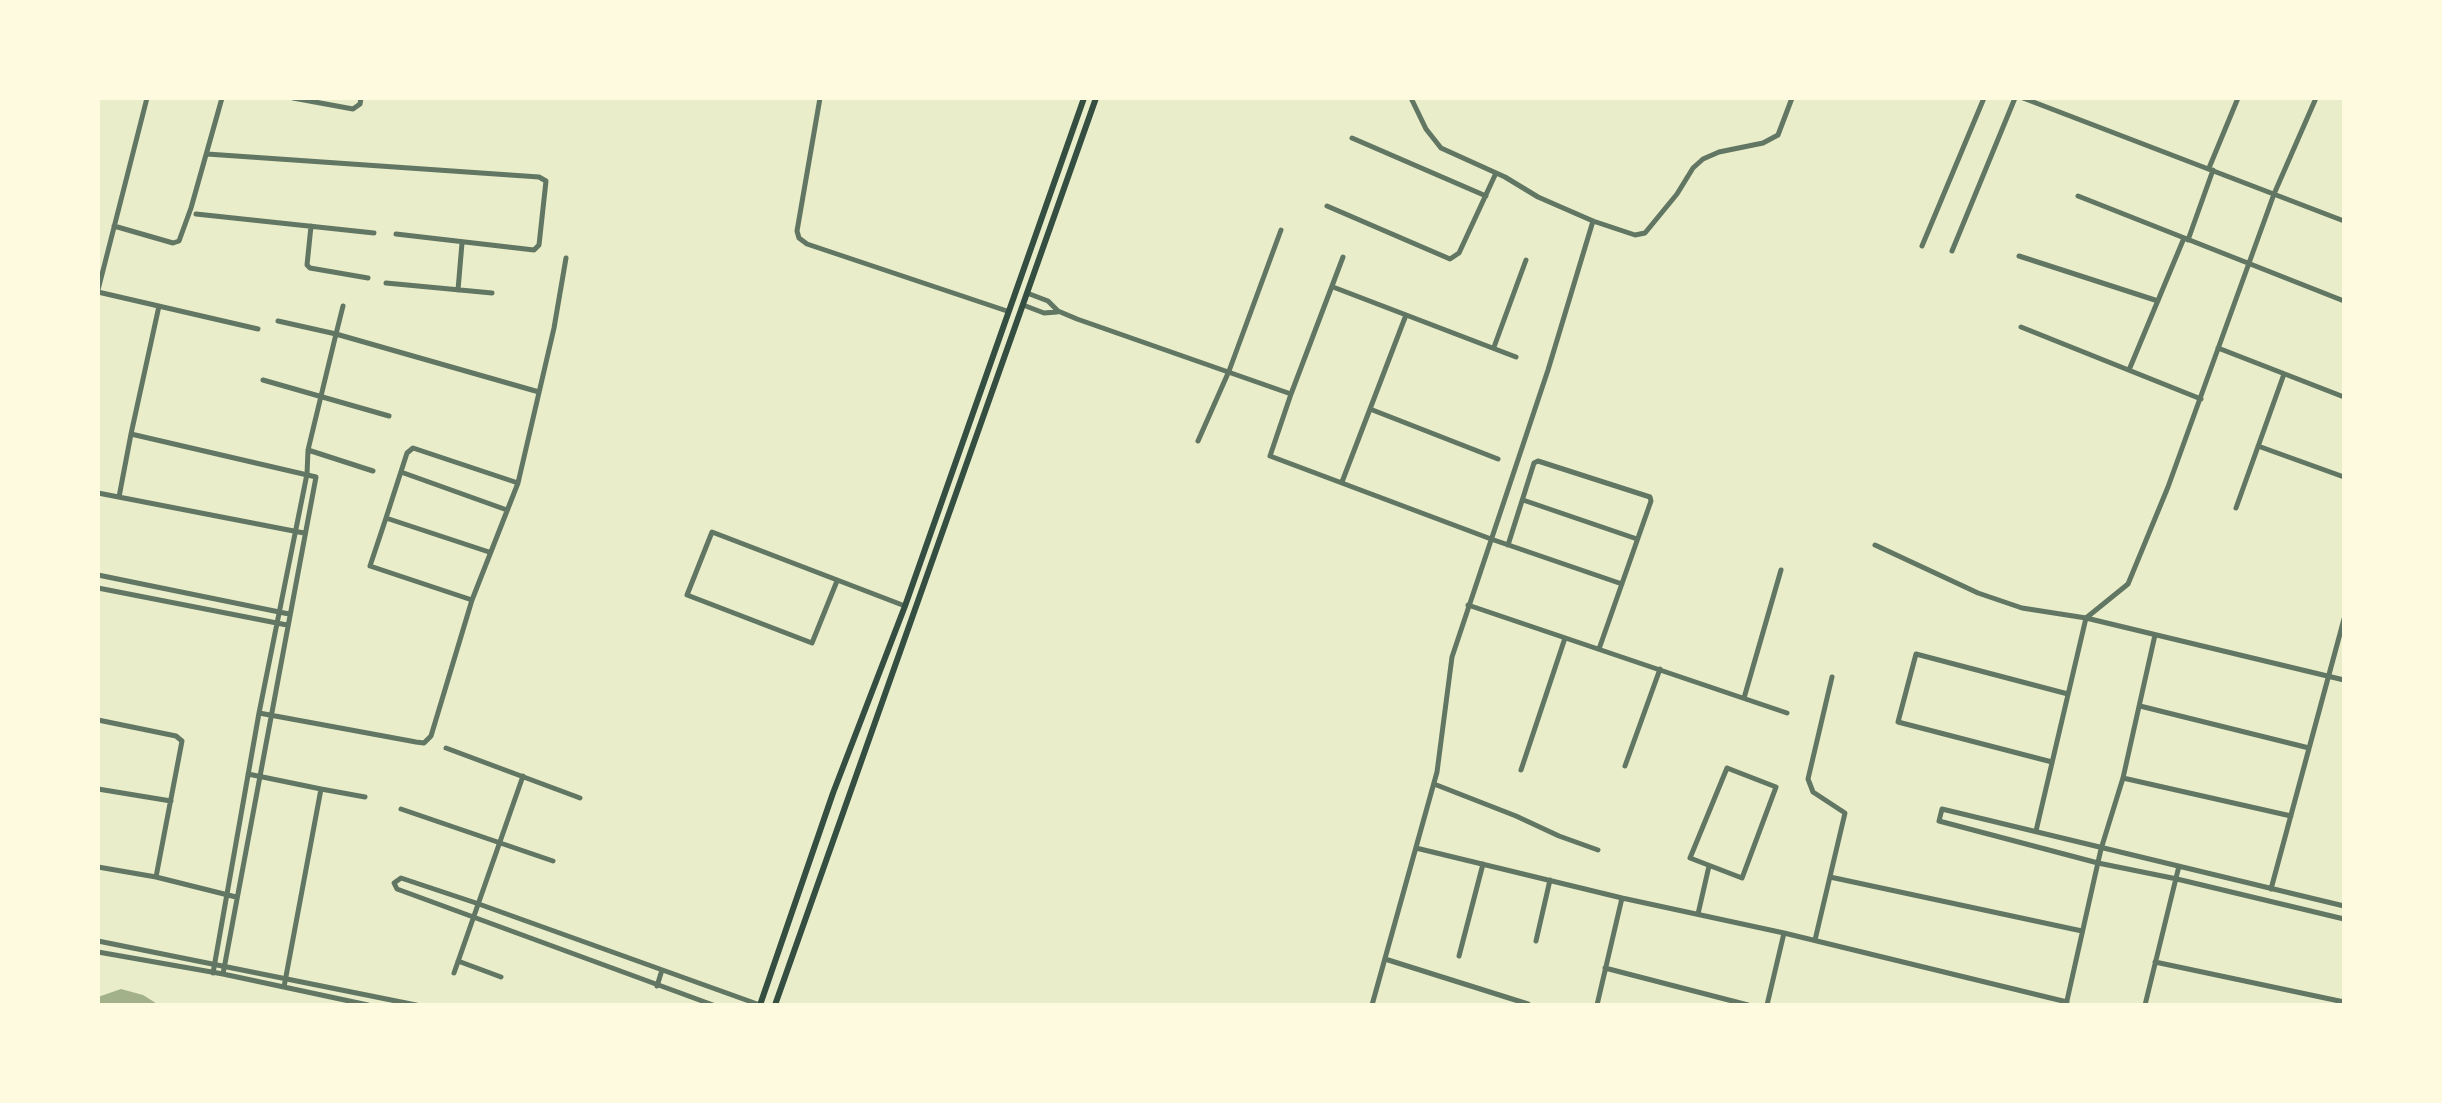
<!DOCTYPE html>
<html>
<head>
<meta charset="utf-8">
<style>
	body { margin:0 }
	#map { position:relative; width:2442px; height:1103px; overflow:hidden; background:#e9edc9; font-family:"Sofia Sans Condensed",sans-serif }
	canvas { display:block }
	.frame { position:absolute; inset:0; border:100px solid #fefae0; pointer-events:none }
</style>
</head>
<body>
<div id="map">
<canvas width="2442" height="1103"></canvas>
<div class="frame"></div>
</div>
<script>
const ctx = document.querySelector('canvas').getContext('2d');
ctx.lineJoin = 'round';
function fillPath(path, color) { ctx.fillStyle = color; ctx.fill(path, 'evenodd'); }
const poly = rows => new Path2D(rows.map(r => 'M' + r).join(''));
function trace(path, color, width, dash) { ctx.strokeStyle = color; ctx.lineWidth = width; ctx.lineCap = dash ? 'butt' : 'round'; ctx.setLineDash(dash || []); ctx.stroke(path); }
fillPath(poly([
	[121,989,143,995,159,1005,98,1005,98,997]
]), '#a3b18a');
trace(poly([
	[293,98,353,109,360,104,361,98],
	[820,98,797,231,799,238,807,244,1007,311],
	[1411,98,1426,129,1441,148,1505,177,1538,197,1593,221,1635,235,1645,233,1677,194,1693,168,1703,159,1719,152,1763,143,1778,135,1792,98],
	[2023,98,2344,221],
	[1352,138,1486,196],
	[207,154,539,177,546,181,539,245,534,250,396,234],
	[2209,168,2238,98],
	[2078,196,2344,301],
	[1327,206,1450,259,1459,253,1496,173],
	[196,214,374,233],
	[114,226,173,243,179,241,191,208,222,98],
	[311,226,307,265,310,268,368,278],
	[2188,240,2213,170],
	[1922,246,1984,98],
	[1952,251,2015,98],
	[2019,256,2158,301],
	[1343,257,1291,394,1270,456,1491,539,1622,584],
	[386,283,492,293],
	[1333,287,1516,357],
	[98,290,147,98],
	[458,290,462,243],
	[98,292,258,329],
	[1027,293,1048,301,1058,311,1077,319,1291,394],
	[1023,305,1044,313,1057,312],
	[159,306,131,434,316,477,223,974],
	[278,321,336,334,343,306],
	[2021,327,2201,399],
	[1494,347,1526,260],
	[2218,348,2344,397],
	[2129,370,2184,238],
	[263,380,389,416],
	[1370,409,1498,459],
	[1198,441,1229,371,1281,230],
	[2258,446,2344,477],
	[308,450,373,471],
	[401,472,507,510],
	[1342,482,1406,315],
	[98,493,304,533],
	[119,497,131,434],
	[1523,500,1637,539],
	[2236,508,2284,374],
	[386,518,407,453,413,448,518,483],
	[1508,545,1534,463,1538,461,1650,497,1651,501,1599,649],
	[1875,545,1978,593,2022,608,2086,618,2344,680],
	[98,575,289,614],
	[837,581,812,643,687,595,712,532,905,606],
	[98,588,287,625],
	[472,600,370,566,386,518,489,552],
	[1468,605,1787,713],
	[1744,698,1781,570],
	[2140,706,2309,748],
	[259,713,416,742,424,743,431,736,472,600,518,483,554,328,566,258],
	[98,720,176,736,182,741,156,877],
	[446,748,580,798],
	[2052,762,1898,722,1916,654,2068,694],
	[1625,766,1660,669],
	[1727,768,1776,787,1742,878,1690,858,1727,768],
	[1521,770,1565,638],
	[248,774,321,789,284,987],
	[2123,778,2291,816],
	[1434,784,1516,816,1559,836,1598,850],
	[98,789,171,801],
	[321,789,365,797],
	[401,809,553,861],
	[2036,831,2086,618,2128,584,2168,487,2274,194,2316,98],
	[1416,848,1622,898,1784,933,2067,1002],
	[98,867,156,877,236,897],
	[1830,877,2082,931],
	[2271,889,2344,619],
	[2344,906,1942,809,1939,821,2098,863,2177,879,2344,919],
	[1698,914,1709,866],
	[1815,940,1845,813,1813,792,1808,779,1832,677],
	[98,941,416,1005],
	[1536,941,1550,880],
	[98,952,223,974,368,1005],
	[1459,956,1483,864],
	[1385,959,1528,1004],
	[458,961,501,977],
	[2155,962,2344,1002],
	[1605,968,1748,1005],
	[213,973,259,713,307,474,308,450,336,334,539,392],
	[454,973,523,776],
	[657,986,662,970],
	[713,1005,397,889,394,883,401,878,476,903,760,1005],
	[1372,1005,1437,772,1452,657,1548,370,1593,221],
	[1597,1005,1622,898],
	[1767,1005,1784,933],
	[2066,1005,2101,849,2123,778,2155,635],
	[2145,1005,2179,866]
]), '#617663', 5);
trace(poly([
	[760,1005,833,793,905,606,1084,98],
	[775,1005,1096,98]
]), '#344e41', 6);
</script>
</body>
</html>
